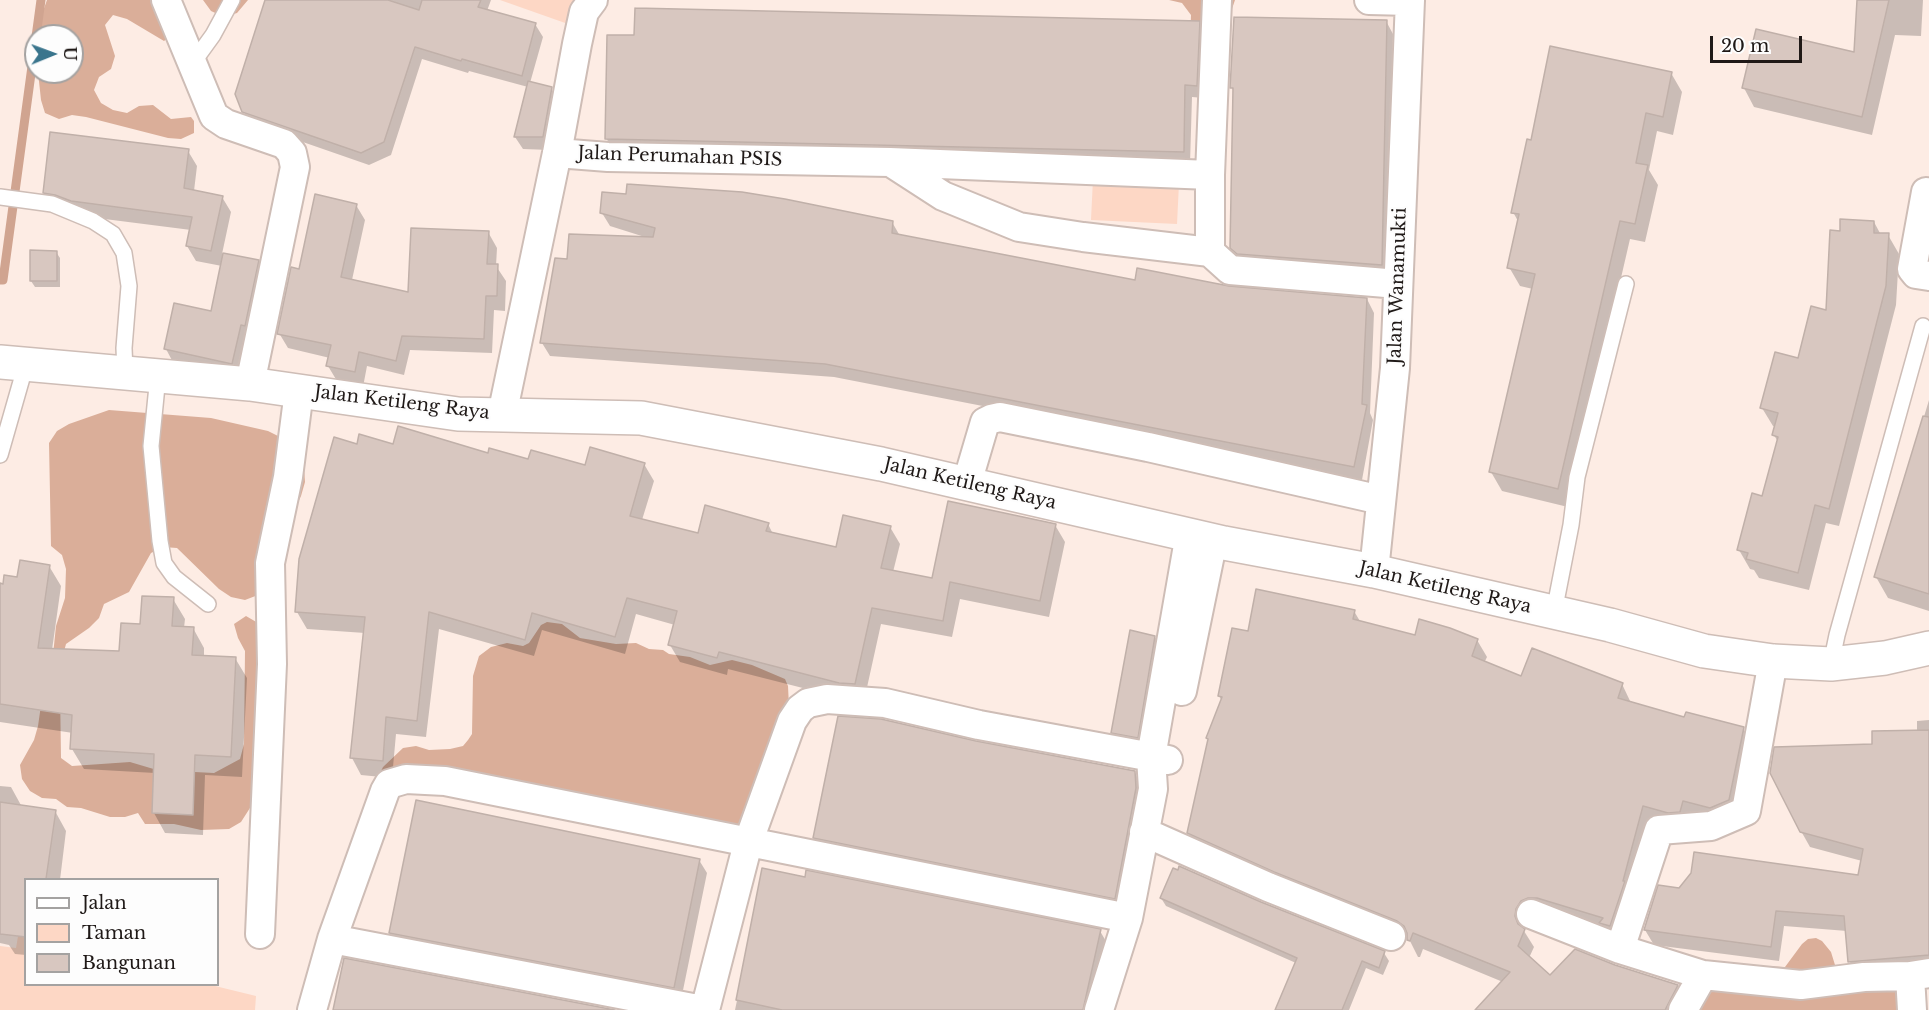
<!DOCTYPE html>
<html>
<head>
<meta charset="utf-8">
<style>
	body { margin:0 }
	#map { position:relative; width:1929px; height:1010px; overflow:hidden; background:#fdece4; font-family:"Libre Baskerville",serif }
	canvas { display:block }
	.legend { position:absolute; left:24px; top:878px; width:195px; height:108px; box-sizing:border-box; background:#fdfdfd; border:2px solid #a4a2a1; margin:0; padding:8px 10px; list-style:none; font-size:18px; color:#1f1917 }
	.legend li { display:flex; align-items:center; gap:12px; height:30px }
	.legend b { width:30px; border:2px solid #a4a2a1 }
	.north { position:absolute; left:24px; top:24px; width:60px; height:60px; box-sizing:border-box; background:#fdfdfd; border:2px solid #a4a2a1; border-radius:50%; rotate:89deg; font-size:16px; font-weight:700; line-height:24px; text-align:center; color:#1f1917 }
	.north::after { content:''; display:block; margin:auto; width:21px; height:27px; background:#3a758d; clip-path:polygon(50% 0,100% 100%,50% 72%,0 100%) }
	.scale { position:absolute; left:1710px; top:36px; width:92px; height:27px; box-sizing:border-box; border:3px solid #1f1917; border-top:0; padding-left:8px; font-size:18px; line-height:21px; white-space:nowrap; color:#1f1917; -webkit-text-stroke:4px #fdfdfd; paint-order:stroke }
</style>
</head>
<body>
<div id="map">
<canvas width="1929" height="1010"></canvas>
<ul class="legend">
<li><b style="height:8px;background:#fff"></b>Jalan</li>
<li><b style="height:16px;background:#fdd7c5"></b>Taman</li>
<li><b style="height:16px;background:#d8c7c0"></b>Bangunan</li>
</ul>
<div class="north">U</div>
<div class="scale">20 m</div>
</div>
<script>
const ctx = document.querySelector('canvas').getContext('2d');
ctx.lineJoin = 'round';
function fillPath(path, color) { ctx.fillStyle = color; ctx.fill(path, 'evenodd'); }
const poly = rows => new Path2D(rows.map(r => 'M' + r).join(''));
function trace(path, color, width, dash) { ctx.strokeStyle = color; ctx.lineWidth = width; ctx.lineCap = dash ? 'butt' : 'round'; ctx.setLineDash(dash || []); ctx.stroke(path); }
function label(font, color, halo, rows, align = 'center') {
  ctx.font = font + ' "Libre Baskerville",serif'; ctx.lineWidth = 4.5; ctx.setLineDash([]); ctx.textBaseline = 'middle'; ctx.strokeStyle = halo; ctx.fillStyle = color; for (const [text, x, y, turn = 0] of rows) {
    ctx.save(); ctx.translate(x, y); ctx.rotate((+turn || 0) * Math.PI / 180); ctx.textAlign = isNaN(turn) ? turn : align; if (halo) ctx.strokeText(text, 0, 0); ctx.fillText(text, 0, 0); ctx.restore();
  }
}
fillPath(poly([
	[500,0,576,0,568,24],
	[1093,179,1179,183,1177,224,1091,220],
	[18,936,25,937,26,984,211,985,256,996,255,1010,0,1010,0,946,16,948]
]), '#fdd7c5');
fillPath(poly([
	[47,0,154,0,175,32,164,41,127,19,113,15,105,25,115,56,111,69,99,77,94,90,101,103,113,110,127,113,139,106,153,105,171,119,191,117,194,121,194,133,181,139,168,138,86,117,72,115,59,119,45,113,41,100,38,72,72,72,72,36,36,36,36,66,32,42],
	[203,0,248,0,237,13,224,17,211,11],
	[1169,0,1235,0,1214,62,1199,62,1190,45,1191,15,1182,3],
	[109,410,211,418,268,431,292,443,301,455,304,468,305,482,301,496,295,509,291,535,278,576,258,595,245,600,231,597,219,589,177,548,163,547,151,553,129,592,104,604,99,618,89,628,66,644,62,659,60,688,61,758,72,766,130,762,157,770,214,773,240,759,244,744,245,651,238,638,234,624,246,616,258,623,257,797,241,822,229,829,201,830,174,824,145,824,138,813,125,817,110,817,81,808,67,807,56,799,42,798,30,791,22,779,20,765,34,740,38,726,44,684,53,655,56,626,65,598,66,569,62,555,51,546,49,443,57,431,69,424],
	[547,622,562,624,580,638,616,644,636,643,649,649,663,650,669,654,690,657,710,665,732,660,752,665,785,679,788,686,789,707,757,828,710,822,697,816,383,781,380,773,383,767,403,748,416,746,429,750,450,749,463,746,468,740,472,734,473,676,479,656,491,647,507,643,523,646,529,643,541,625],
	[1816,938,1822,941,1831,952,1835,965,1839,972,1899,991,1903,1010,1689,1010,1691,1006,1741,965,1785,967,1802,944,1808,939]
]), '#daae99');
fillPath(poly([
	[267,0,491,0,487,11,535,24,543,37,530,83,551,89,559,101,550,150,523,149,515,137,528,87,469,71,468,73,422,59,391,155,369,165,251,124,244,111],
	[1858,0,1923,0,1921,36,1895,35,1872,135,1754,107,1744,88,1856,54],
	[1386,21,1393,34,1389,277,1239,260,1231,247,1234,93,1232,88],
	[1199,22,1206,35,1204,98,1192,97,1190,164,614,151,606,138],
	[1671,73,1682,92,1673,135,1657,131,1649,170,1658,185,1645,242,1630,239,1568,507,1502,491,1491,472,1533,289,1520,286,1509,267,1519,223,1513,212,1532,142],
	[188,151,197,166,194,191,222,197,231,212,222,254,258,262,269,280,243,382,176,368,166,349,212,313,222,266,196,261,187,246,191,230,81,216,53,208,44,193],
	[356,205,365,220,352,280,409,293,488,232,497,248,496,266,506,281,505,311,494,310,492,353,410,350,404,375,367,366,363,387,337,381,328,366,330,358,288,348,279,333,300,270],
	[602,213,892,222,900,236,1136,282,1367,299,1374,313,1370,413,1373,420,1362,480,834,377,550,356,542,343,568,261,648,238,610,226],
	[1874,222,1881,235,1888,235,1899,254,1896,305,1839,526,1826,523,1809,590,1759,578,1754,570,1750,569,1739,550,1763,497,1778,442,1774,435,1776,427,1773,426,1762,408,1799,360,1827,312,1841,232],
	[56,252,60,258,60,287,35,287,31,281],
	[1929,400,1929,611,1888,598,1876,577],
	[358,446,394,446,586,467,644,464,654,481,642,520,699,535,768,524,773,534,837,549,890,527,900,544,893,572,933,580,1055,525,1065,542,1049,617,960,599,952,637,881,624,864,701,850,700,728,669,727,675,680,662,670,645,675,625,636,614,625,654,542,630,534,656,439,629,426,737,396,734,392,778,361,775,352,758,365,633,307,629,297,612],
	[49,566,61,586,52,650,120,653,142,626,173,599,185,619,184,628,193,628,204,648,204,657,235,658,247,678,242,777,205,775,203,835,165,833,154,813,155,773,84,769,72,749,73,733,0,722,0,585,4,585],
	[1354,611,1361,623,1416,636,1477,640,1487,657,1484,663,1522,678,1622,684,1631,703,1685,719,1743,729,1753,746,1738,817,1653,822,1620,942,1525,925,1524,931,1534,947,1529,958,1550,977,1614,966,1677,986,1687,1003,1683,1010,1477,1010,1503,982,1423,949,1420,957,1418,957,1408,937,1285,888,1198,850,1188,833,1222,701,1219,696,1249,633],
	[1155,637,1162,649,1144,749,1119,745,1112,732],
	[1929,720,1929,970,1859,977,1850,962,1847,931,1784,926,1779,961,1654,945,1645,930,1680,890,1859,876,1862,861,1810,847,1801,831,1873,746,1917,731,1917,721],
	[976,743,1134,772,1142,785,1122,910,822,850,814,838],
	[0,779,0,786,11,787,22,807,55,811,66,831,60,880,26,880,26,955,15,954,9,945,0,943],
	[699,860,707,873,681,1000,398,945,391,933],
	[764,870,1100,931,1107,943,1092,1010,735,1010],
	[1161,898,1261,903,1384,953,1389,961,1383,975,1366,968,1349,1010,1277,1010,1296,963,1166,906]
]), '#0003');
trace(poly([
	[0,280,3,280,41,0]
]), '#d0a490', 9);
const building = poly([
	[265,0,388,0,419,10,422,0,481,0,478,7,536,23,522,76,462,59,461,61,415,47,384,142,361,153,242,112,235,94,265,0],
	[1857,0,1889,0,1862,117,1742,88,1756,29,1854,52,1857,0],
	[635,8,1200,21,1197,86,1185,85,1184,152,605,139,607,35,634,35,635,8],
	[1234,17,1387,20,1382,265,1237,254,1230,248,1233,88,1230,88,1234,17],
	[1550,46,1672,72,1663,117,1646,113,1636,163,1648,165,1635,224,1620,221,1558,489,1489,472,1535,274,1507,268,1519,214,1511,213,1527,139,1531,140,1550,46],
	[528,81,552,87,543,137,514,137,528,81],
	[50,132,189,149,184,188,223,196,211,251,186,246,192,217,71,201,55,195,43,193,50,132],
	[627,184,742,192,785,199,893,221,892,233,1135,280,1137,268,1229,286,1367,298,1362,404,1367,405,1354,467,825,364,540,343,555,258,567,259,569,234,653,237,655,228,600,213,602,192,626,194,627,184],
	[315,194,357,204,341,277,408,292,411,228,489,231,487,264,498,264,497,296,486,296,484,339,402,336,396,361,359,352,355,372,326,366,331,345,277,334,291,267,299,269,315,194],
	[1840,219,1874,221,1874,233,1889,233,1886,286,1829,509,1815,505,1798,573,1746,559,1748,553,1737,550,1752,493,1762,496,1778,437,1772,435,1778,413,1760,408,1775,352,1798,358,1811,306,1826,310,1830,230,1840,231,1840,219],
	[30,250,57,251,57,281,30,281,30,250],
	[223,253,259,260,245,326,241,325,232,364,164,349,174,303,211,311,223,253],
	[1923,416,1929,417,1929,594,1874,577,1923,416],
	[398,426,488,453,489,448,528,459,531,450,585,465,590,447,645,463,630,516,698,533,705,505,769,523,766,531,836,547,843,515,891,526,881,568,932,578,948,501,1056,524,1040,601,950,582,943,621,872,608,855,684,839,683,719,652,717,658,668,645,677,611,627,598,615,637,532,613,525,640,429,612,417,721,386,717,383,761,350,758,365,617,295,612,299,559,334,437,357,444,359,434,393,444,398,426],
	[20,560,50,565,38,648,119,651,121,623,140,624,142,596,174,597,172,626,194,627,192,655,236,657,231,757,195,755,193,815,152,813,154,754,70,749,72,715,0,704,0,583,3,584,4,575,17,577,20,560],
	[1256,589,1355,610,1353,619,1415,635,1419,619,1450,628,1478,639,1472,656,1521,676,1532,648,1623,683,1618,698,1684,717,1686,712,1744,727,1729,800,1710,808,1683,801,1680,812,1668,813,1643,806,1623,881,1625,881,1610,926,1599,923,1603,918,1537,898,1528,898,1521,901,1516,909,1515,916,1518,924,1525,929,1518,946,1550,975,1575,949,1615,965,1678,985,1665,1010,1475,1010,1510,972,1413,933,1410,941,1407,940,1407,933,1404,926,1397,921,1274,872,1187,833,1208,739,1206,738,1222,697,1218,696,1232,628,1248,631,1256,589],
	[1130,630,1155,636,1138,738,1111,733,1130,630],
	[838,716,881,719,976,741,1135,771,1136,788,1115,899,813,838,838,716],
	[1929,730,1929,955,1848,962,1844,916,1776,911,1771,947,1644,930,1658,885,1679,888,1691,873,1694,852,1858,875,1863,849,1800,832,1770,773,1774,747,1872,744,1872,731,1929,730],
	[416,800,700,859,674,988,389,933,416,800],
	[0,802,56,810,46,879,26,879,26,937,0,934,0,802],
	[1179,866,1261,902,1385,951,1379,968,1362,961,1342,1010,1275,1010,1297,958,1160,898,1173,868,1178,870,1179,866],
	[762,868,805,877,806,870,1101,929,1083,1010,782,1010,736,1000,762,868],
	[344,958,615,1010,333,1010,344,958]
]);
fillPath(building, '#d8c7c0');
trace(building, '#c0b0a9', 1.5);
const service = poly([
	[192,64,213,35,232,0],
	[0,197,52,204,93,221,113,234,124,253,129,286,124,348,125,372],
	[158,376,151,446,160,541,164,563,174,577,208,604],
	[0,455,26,364],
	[1554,612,1571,525,1577,477,1626,284],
	[1831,664,1837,635,1923,326]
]);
const minor = poly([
	[166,0,214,116,226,124,284,144,292,153,295,167,250,384],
	[1369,0,1410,1],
	[557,153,608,157,890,162,1210,175],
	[892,163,943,196,1019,227,1083,237,1210,252,1230,270,1398,284],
	[1926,192,1912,269,1916,274,1929,276],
	[1210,252,1210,175,1217,0],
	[502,415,557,153,577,44,584,12,593,0],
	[967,483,985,422,991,419,1000,417,1148,447,1381,500],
	[1374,571,1395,368,1410,0],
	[1182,691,1213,540],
	[1144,832,1268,887,1391,936],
	[1531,914,1620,949,1703,975,1801,985,1864,977,1910,976,1929,973],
	[260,934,272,664,270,563,288,477,299,391],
	[332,939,703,1010],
	[1620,949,1659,830,1711,826,1746,811,1773,661],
	[1910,976,1912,1010],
	[312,1010,332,939,385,791,389,784,406,779,445,781,1128,918],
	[705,1010,748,843,792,721,800,709,808,703,827,699,885,703,979,725,1168,760],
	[1099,1010,1128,918,1153,789,1151,757,1190,534],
	[1683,1010,1703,975]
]);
const secondary = poly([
	[0,362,250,384,458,414,641,418,881,464,1224,543,1374,571,1610,625,1704,651,1773,661,1831,664,1885,658,1929,648]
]);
trace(service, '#cebdb6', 18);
trace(minor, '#cebdb6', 32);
trace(secondary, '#cebdb6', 36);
trace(service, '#fff', 15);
trace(minor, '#fff', 28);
trace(secondary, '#fff', 33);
label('18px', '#1f1917', '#fdfdfd', [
	["Jalan Perumahan PSIS",680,157,2],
	["Jalan Wanamukti",1398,286,-88],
	["Jalan Ketileng Raya",402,403,7],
	["Jalan Ketileng Raya",970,484,13],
	["Jalan Ketileng Raya",1445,588,13]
]);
</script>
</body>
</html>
